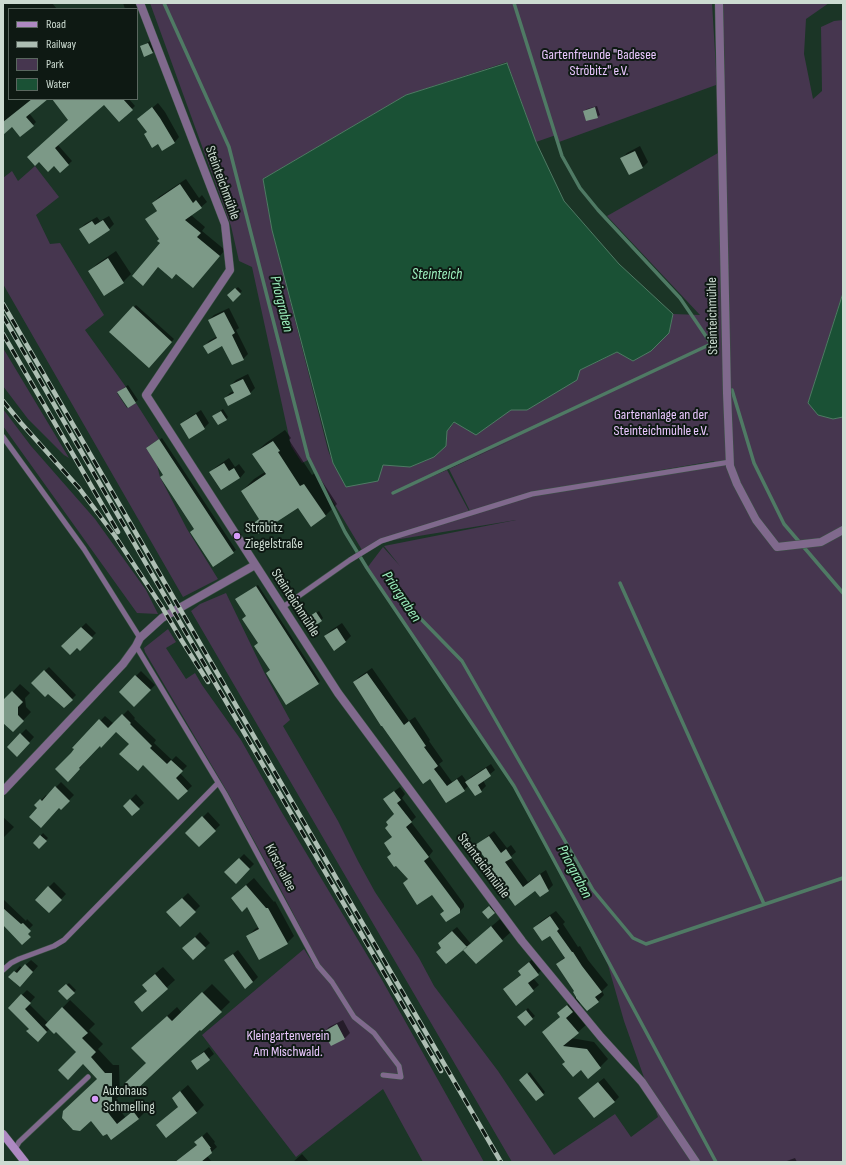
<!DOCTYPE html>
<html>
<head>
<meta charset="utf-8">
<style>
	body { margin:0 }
	#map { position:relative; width:846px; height:1165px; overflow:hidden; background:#1b3526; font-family:"Sofia Sans Condensed",sans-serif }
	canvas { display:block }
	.frame { position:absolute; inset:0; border:4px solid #ccdbd1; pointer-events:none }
	.legend { position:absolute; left:8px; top:8px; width:130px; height:92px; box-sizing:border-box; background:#0e1913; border:1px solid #5a675f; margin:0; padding:5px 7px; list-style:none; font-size:12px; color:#ccdbd1 }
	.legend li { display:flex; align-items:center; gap:8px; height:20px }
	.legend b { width:20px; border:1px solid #5a675f }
</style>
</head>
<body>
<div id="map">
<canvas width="846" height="1165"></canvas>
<div class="frame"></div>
<ul class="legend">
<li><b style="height:5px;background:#ae89c2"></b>Road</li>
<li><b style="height:5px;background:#adbeb3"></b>Railway</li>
<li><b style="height:11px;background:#46364f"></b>Park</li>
<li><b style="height:11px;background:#1a5135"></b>Water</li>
</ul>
</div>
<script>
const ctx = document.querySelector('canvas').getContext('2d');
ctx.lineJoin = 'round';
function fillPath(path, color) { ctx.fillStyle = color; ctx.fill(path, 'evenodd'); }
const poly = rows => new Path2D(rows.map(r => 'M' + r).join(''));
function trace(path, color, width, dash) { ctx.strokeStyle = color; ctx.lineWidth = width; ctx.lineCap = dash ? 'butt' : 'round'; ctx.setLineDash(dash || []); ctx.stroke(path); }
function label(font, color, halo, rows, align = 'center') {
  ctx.font = font + ' "Sofia Sans Condensed",sans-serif'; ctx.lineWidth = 4; ctx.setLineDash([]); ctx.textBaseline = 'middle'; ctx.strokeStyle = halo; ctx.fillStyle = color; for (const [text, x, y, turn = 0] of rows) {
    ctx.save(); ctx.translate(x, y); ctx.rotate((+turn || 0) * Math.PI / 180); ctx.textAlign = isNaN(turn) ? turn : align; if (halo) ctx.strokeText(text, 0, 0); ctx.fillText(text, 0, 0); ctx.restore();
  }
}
fillPath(poly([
	[150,3,712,3,717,85,725,78,723,3,829,3,806,19,804,54,813,99,822,91,821,27,834,21,843,20,843,292,808,403,833,419,843,417,843,1162,512,1162,191,611,200,604,226,593,264,672,290,720,283,726,338,821,358,861,375,892,419,958,434,986,498,1071,554,1155,615,1114,631,1137,658,1117,624,1021,608,965,515,785,367,568,383,547,400,566,384,546,516,520,382,542,381,538,362,550,308,460,302,463,291,446,252,267,239,261,231,226],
	[507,62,536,142,556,135,559,142,716,85,718,153,607,216,700,315,673,314,669,333,633,361,618,352,580,370,527,410,511,410,455,422,447,431,446,446,434,457,410,467,382,464,346,487,333,463,328,450,272,230,263,179,406,95],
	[521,436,449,469,470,511,532,492,714,461,716,465,534,495,470,513,447,470,410,486],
	[35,166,59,197,36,215,50,244,60,243,104,315,85,330,126,387,117,393,127,408,136,403,159,439,146,448,157,465,160,477,187,529,218,579,183,597,3,284,3,178,12,171,18,181],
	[3,348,69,458,64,455,28,419,3,386],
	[3,409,31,446,95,519,146,590,158,614,137,613,3,426],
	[168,629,176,642,166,648,186,679,195,673,202,685,241,740,281,811,382,980,484,1162,423,1162,383,1089,296,1157,202,1035,304,949,316,968,306,938,280,888,228,793,145,652,144,648]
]), '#46364f');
const water = poly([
	[507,63,536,142,564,201,619,264,673,314,669,333,651,351,633,361,617,352,580,370,577,380,527,410,511,410,476,435,454,422,447,431,446,446,434,457,410,467,383,465,378,481,346,487,333,463,272,230,263,179,406,95,507,63],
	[843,293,843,417,833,419,818,415,808,403,843,293]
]);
fillPath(water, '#1a5135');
trace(water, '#4f7a64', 1);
fillPath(poly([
	[3,3,52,3,57,9,9,9,9,99,47,99,29,113,36,122,33,125,13,126,3,133],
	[123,3,139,3,139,5,137,9,125,9],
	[150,41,154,50,152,53,141,47],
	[53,99,129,99,135,106,119,121,104,104,58,145,72,161,60,172,54,165,39,161,70,120],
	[158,103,165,112,179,137,174,143,158,143,139,119],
	[597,106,600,115,597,117,584,111,587,109],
	[640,146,648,162,643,167,629,174,622,158,627,153],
	[186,179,199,198,202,195,207,202,201,207,191,215,205,227,202,231,225,250,193,287,176,273,159,266,148,279,161,243,161,239,147,219,158,210,153,203,159,197],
	[109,216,114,224,109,229,80,229,85,224,97,217,100,221],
	[116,251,131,274,123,282,90,271,97,264],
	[238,287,242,291,233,300,229,295],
	[136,305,174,339,151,365,111,332],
	[229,308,239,328,236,330,248,354,243,359,223,345,205,346,209,341,218,336,209,320,214,315],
	[248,374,255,388,250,393,225,398,230,393,234,391,231,385,236,380],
	[128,385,138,400,128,407,121,390],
	[223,409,228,417,226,419,213,416],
	[201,410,209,423,204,428,182,424,187,419],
	[285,430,291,438,289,440,312,475,316,472,337,504,325,516,298,506,253,525,260,518,242,491,254,479,265,472,254,454,266,443],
	[162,438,236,550,213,565,195,529,164,474,149,446],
	[229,458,235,467,239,464,245,472,240,478,211,472,216,467],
	[258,585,320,681,318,683,270,670,239,597],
	[319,611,323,618,321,620,311,616],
	[86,623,96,633,80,649,77,646,62,646],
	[342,623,351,636,346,641,334,649,325,636,330,631],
	[49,667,76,695,64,707,48,692,32,683],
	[372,668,409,721,415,717,430,740,429,741,443,761,439,764,452,782,462,775,467,782,471,777,491,764,495,770,483,780,486,786,481,791,475,795,469,785,464,790,447,802,430,778,354,682,359,677],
	[141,671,155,685,134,706,120,692],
	[20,684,30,693,25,698,26,707,31,712,13,731,3,721,3,702],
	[128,710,135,718,134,719,156,740,154,743,172,760,176,756,187,766,180,773,192,786,178,799,130,744,116,731,100,745,83,762,84,763,68,781,72,753,75,749,74,748,105,716,114,724],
	[26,729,34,737,17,756,8,747],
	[61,782,74,795,61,808,60,807,39,808,36,805,46,795,47,796],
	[400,787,405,794,402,798,416,817,411,822,433,851,429,856,464,904,464,907,459,912,408,879,385,843,393,837,389,825,395,814,384,799],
	[136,794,144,803,132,814,124,806],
	[208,812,220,825,199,846,187,833],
	[3,817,14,827,3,838],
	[494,831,507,848,511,845,516,852,510,857,528,882,546,870,553,885,548,890,535,890,515,904,489,862,477,845],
	[43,833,48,838,39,847,34,843],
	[244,854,254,864,236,882,226,872],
	[254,878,274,902,275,901,294,936,287,943,248,936,255,929,259,927,239,891],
	[54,882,66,894,49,912,36,900],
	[188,893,200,906,180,926,168,912],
	[3,899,26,921,27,919,33,925,18,940,3,923],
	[492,905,496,911,494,913,486,910],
	[556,911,565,922,563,924,578,947,580,946,588,960,608,985,602,991,604,995,598,1001,581,1002,574,1010,586,1025,571,1038,594,1042,608,1059,600,1067,581,1069,567,1061,543,1032,561,1016,558,1013,577,996,575,991,557,964,565,957,550,934,534,928,540,922],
	[500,919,511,932,476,963,467,946,446,963,442,948,439,943,443,938,457,927,471,944],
	[200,932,210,943,193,958,184,948],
	[238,950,258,977,253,982,225,960],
	[534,958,543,969,533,978,539,985,516,1004,504,989,522,974,524,966],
	[31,960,38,966,25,981,10,977,20,966,22,968],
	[163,967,175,980,142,1010,135,1002,148,990,151,977],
	[69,983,76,990,67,999,60,991],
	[212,984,230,1002,201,1030,200,1028,147,1063,142,1039,177,1007,182,1013],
	[27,990,35,997,29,1004,48,1023,70,1000,95,1024,89,1030,103,1044,98,1049,113,1065,119,1065,120,1095,114,1101,125,1117,142,1104,147,1110,139,1118,112,1139,107,1132,92,1119,98,1079,77,1052,56,1030,50,1028,38,1041,30,1029,9,1008],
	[528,1008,535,1016,525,1024,521,1015],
	[343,1020,350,1033,345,1038,331,1045,324,1032,329,1027],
	[209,1047,214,1054,197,1068,192,1061],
	[530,1072,545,1092,543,1094,522,1078],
	[604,1078,619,1097,614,1102,585,1093],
	[188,1085,204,1105,197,1112,166,1137,157,1125,179,1106,173,1098],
	[207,1132,215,1142,214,1143,217,1147,207,1156,212,1162,175,1162,198,1144,196,1142],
	[302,1154,309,1162,293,1162],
	[795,1158,797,1162,784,1162]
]), '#0007');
trace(poly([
	[164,3,229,147,308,457,345,532,367,568,514,786,716,1162],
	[514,3,562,156,580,188,598,210,680,298,716,351],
	[732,390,754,463,784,524,843,593],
	[393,493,711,344],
	[620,583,764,904],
	[419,617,462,661,593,890,633,938,646,944,843,878]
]), '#4f7a64', 3.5);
fillPath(poly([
	[148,43,153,53,144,57,140,46],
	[32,99,48,99,26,117,34,126,20,137,12,127,3,135,3,122],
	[52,99,123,99,133,110,119,122,104,105,55,148,69,165,60,173,54,166,48,172,39,162,35,166,27,157,68,120],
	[152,107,160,118,175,143,162,151,158,144,152,148,144,134,147,132,137,119],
	[595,107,598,118,586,121,583,111],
	[635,151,643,168,629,175,620,158],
	[180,184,193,203,196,200,202,208,185,220,201,233,197,237,220,256,193,288,176,274,172,279,158,267,143,286,132,276,160,243,157,241,159,239,145,219,157,211,152,203],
	[103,220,110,230,89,244,79,229,92,221,95,225],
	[108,258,124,283,104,296,88,271],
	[235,288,241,294,233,302,227,295],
	[133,306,172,342,149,368,109,332],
	[224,312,235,333,232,335,244,360,232,365,222,346,208,354,203,346,217,338,208,320],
	[243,379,251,394,228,406,224,398,234,393,230,385],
	[126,387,136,403,128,408,117,392],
	[221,411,227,420,218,425,212,416],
	[196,414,205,429,189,439,180,424],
	[159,439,234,553,213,567,190,532,194,529,160,477,163,475,146,448],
	[273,441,280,451,278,452,300,486,304,484,326,516,311,527,298,508,258,534,251,525,259,519,241,491,266,474,252,454],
	[224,463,229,471,234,468,240,478,221,490,209,472],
	[256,586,319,684,286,705,266,673,270,670,254,646,258,643,242,619,246,616,235,599],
	[316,612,322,621,313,627,307,618],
	[81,627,93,638,80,651,77,648,70,655,61,646],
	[337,628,346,642,334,651,324,636],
	[44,670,73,700,64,708,48,694,45,697,31,683],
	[367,673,404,725,409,721,426,746,424,747,438,766,434,769,447,786,457,779,465,791,446,803,430,779,423,784,382,726,381,726,353,682],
	[135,675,151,690,134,707,119,692],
	[12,691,23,702,18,707,18,715,24,721,13,732,3,723,3,700],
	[122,714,131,723,130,724,152,746,150,748,167,764,171,760,183,771,176,778,188,791,178,800,143,765,138,771,119,754,129,744,116,732,101,748,100,746,79,768,80,769,68,782,55,769,71,753,74,749,72,748,99,719,108,728],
	[20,733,30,743,17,757,7,747],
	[486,768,491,776,478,785,482,792,475,796,465,782],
	[55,786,70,801,61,810,59,808,41,828,29,817,37,808,34,805,40,799,42,801],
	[394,791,401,800,397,803,412,822,406,827,429,857,424,861,460,909,460,913,446,922,440,914,444,911,432,895,417,905,403,883,408,879,396,866,394,867,387,857,391,854,384,843,392,837,385,828,388,825,386,822,394,814,383,799],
	[130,799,140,809,132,816,123,806],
	[202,816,216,831,199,847,185,833],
	[40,835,47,841,39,849,33,843],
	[489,836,501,853,506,849,512,858,505,862,523,887,540,874,549,891,540,897,535,891,515,906,485,864,488,862,475,845],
	[239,858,250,869,236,884,224,872],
	[246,885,266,908,268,908,288,944,259,960,246,936,259,929,247,907,242,912,231,898],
	[48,886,62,900,49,913,35,900],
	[182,898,196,912,180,927,166,912],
	[489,906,495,913,488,919,482,912],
	[3,908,21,924,23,923,31,931,28,934,31,937,22,945,3,925],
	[550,916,559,929,557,931,572,952,573,952,582,966,602,992,595,997,599,1002,587,1011,576,998,576,997,573,992,574,991,556,964,565,958,550,936,542,941,533,928],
	[491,926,503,941,476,964,463,950],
	[452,931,467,947,446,964,436,952,441,948,438,943],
	[195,937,206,948,193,960,182,948],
	[233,954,253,982,245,989,224,960],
	[529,962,539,975,528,983,534,991,516,1006,503,989,521,975,518,971],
	[25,964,33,972,20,987,8,977,14,971,17,973],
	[155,974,168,989,142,1012,134,1002,147,991,142,985],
	[66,984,75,993,67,1000,58,991],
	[202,992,222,1012,201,1031,200,1030,134,1092,125,1083,146,1063,131,1048,167,1016,172,1021],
	[21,994,31,1003,25,1009,47,1032,38,1042,26,1031,29,1029,8,1008],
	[567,1005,573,1012,566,1018,579,1033,563,1046,587,1049,601,1068,588,1079,581,1070,573,1077,562,1064,565,1062,542,1032,560,1017,557,1013],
	[62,1007,88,1033,82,1038,96,1052,91,1057,105,1073,112,1073,112,1104,106,1110,117,1124,133,1111,139,1119,111,1140,107,1134,103,1136,91,1121,80,1131,73,1130,62,1118,63,1111,97,1079,83,1064,68,1080,58,1070,76,1052,56,1032,54,1034,45,1025],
	[526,1010,533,1019,525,1026,517,1017],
	[337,1024,345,1039,331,1046,323,1032],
	[204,1052,210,1060,197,1070,191,1061],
	[527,1073,544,1095,536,1101,519,1080],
	[598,1082,615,1102,594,1118,578,1098],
	[180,1091,197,1113,166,1138,156,1125,178,1107,172,1098],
	[202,1136,211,1148,210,1148,212,1153,201,1162,175,1162,197,1145,194,1142]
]), '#7c9987');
const lane = poly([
	[3,437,84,549,140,638],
	[283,607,350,560,381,541,532,494,730,462],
	[136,646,225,794,318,966,332,982,354,1017,374,1033,399,1066,401,1077,383,1075],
	[3,970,11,963,19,959,54,946,64,940,218,783],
	[15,1149,19,1142,88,1077]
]);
const street = poly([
	[140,3,225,224,230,270,146,395,338,693,522,941,601,1037,642,1082,696,1162],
	[719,3,727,393,730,466,737,484,756,520,777,547,821,542,843,530],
	[3,791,123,664,136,646,140,638,162,618,255,565]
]);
const secondary = poly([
	[3,1134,25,1162]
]);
trace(lane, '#3b5345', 6);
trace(street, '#3b5345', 9);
trace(secondary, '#3b5345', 9);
trace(lane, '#80698d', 5);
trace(street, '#80698d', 8);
trace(secondary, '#ae89c2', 8);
const rail = poly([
	[3,304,501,1162],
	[3,316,178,619,441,1071],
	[3,334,118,532],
	[3,401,21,423,79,488,115,536,162,607,182,641,208,682]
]);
trace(rail, '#adbeb3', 4.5);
trace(rail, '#0e1913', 3, [9]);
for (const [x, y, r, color] of [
	[237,536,4,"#d79bf9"],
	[95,1099,4,"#d79bf9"]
]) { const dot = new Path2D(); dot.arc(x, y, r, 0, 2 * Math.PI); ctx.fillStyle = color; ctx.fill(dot); trace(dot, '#0e1913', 1.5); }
label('14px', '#eac7ff', '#0e1913', [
	["Gartenfreunde \"Badesee",599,55],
	["Ströbitz\" e.V.",599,71],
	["Gartenanlage an der",661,415],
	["Steinteichmühle e.V.",661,431],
	["Kleingartenverein",288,1036],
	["Am Mischwald.",288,1052]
]);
label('14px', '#ccdbd1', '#0e1913', [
	["Steinteichmühle",222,183,70],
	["Steinteichmühle",713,316,-91],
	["Steinteichmühle",295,603,57],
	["Steinteichmühle",483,866,53],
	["Kirschallee",280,868,62]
]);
label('14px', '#ccdbd1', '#0e1913', [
	["Ströbitz",245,528],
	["Ziegelstraße",245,544],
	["Autohaus",103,1091],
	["Schmelling",103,1107]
], 'left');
label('italic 15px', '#9cefbe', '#0e1913', [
	["Steinteich",437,275],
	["Priorgraben",281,304,76],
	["Priorgraben",401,597,56],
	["Priorgraben",574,872,62]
]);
</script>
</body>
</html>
